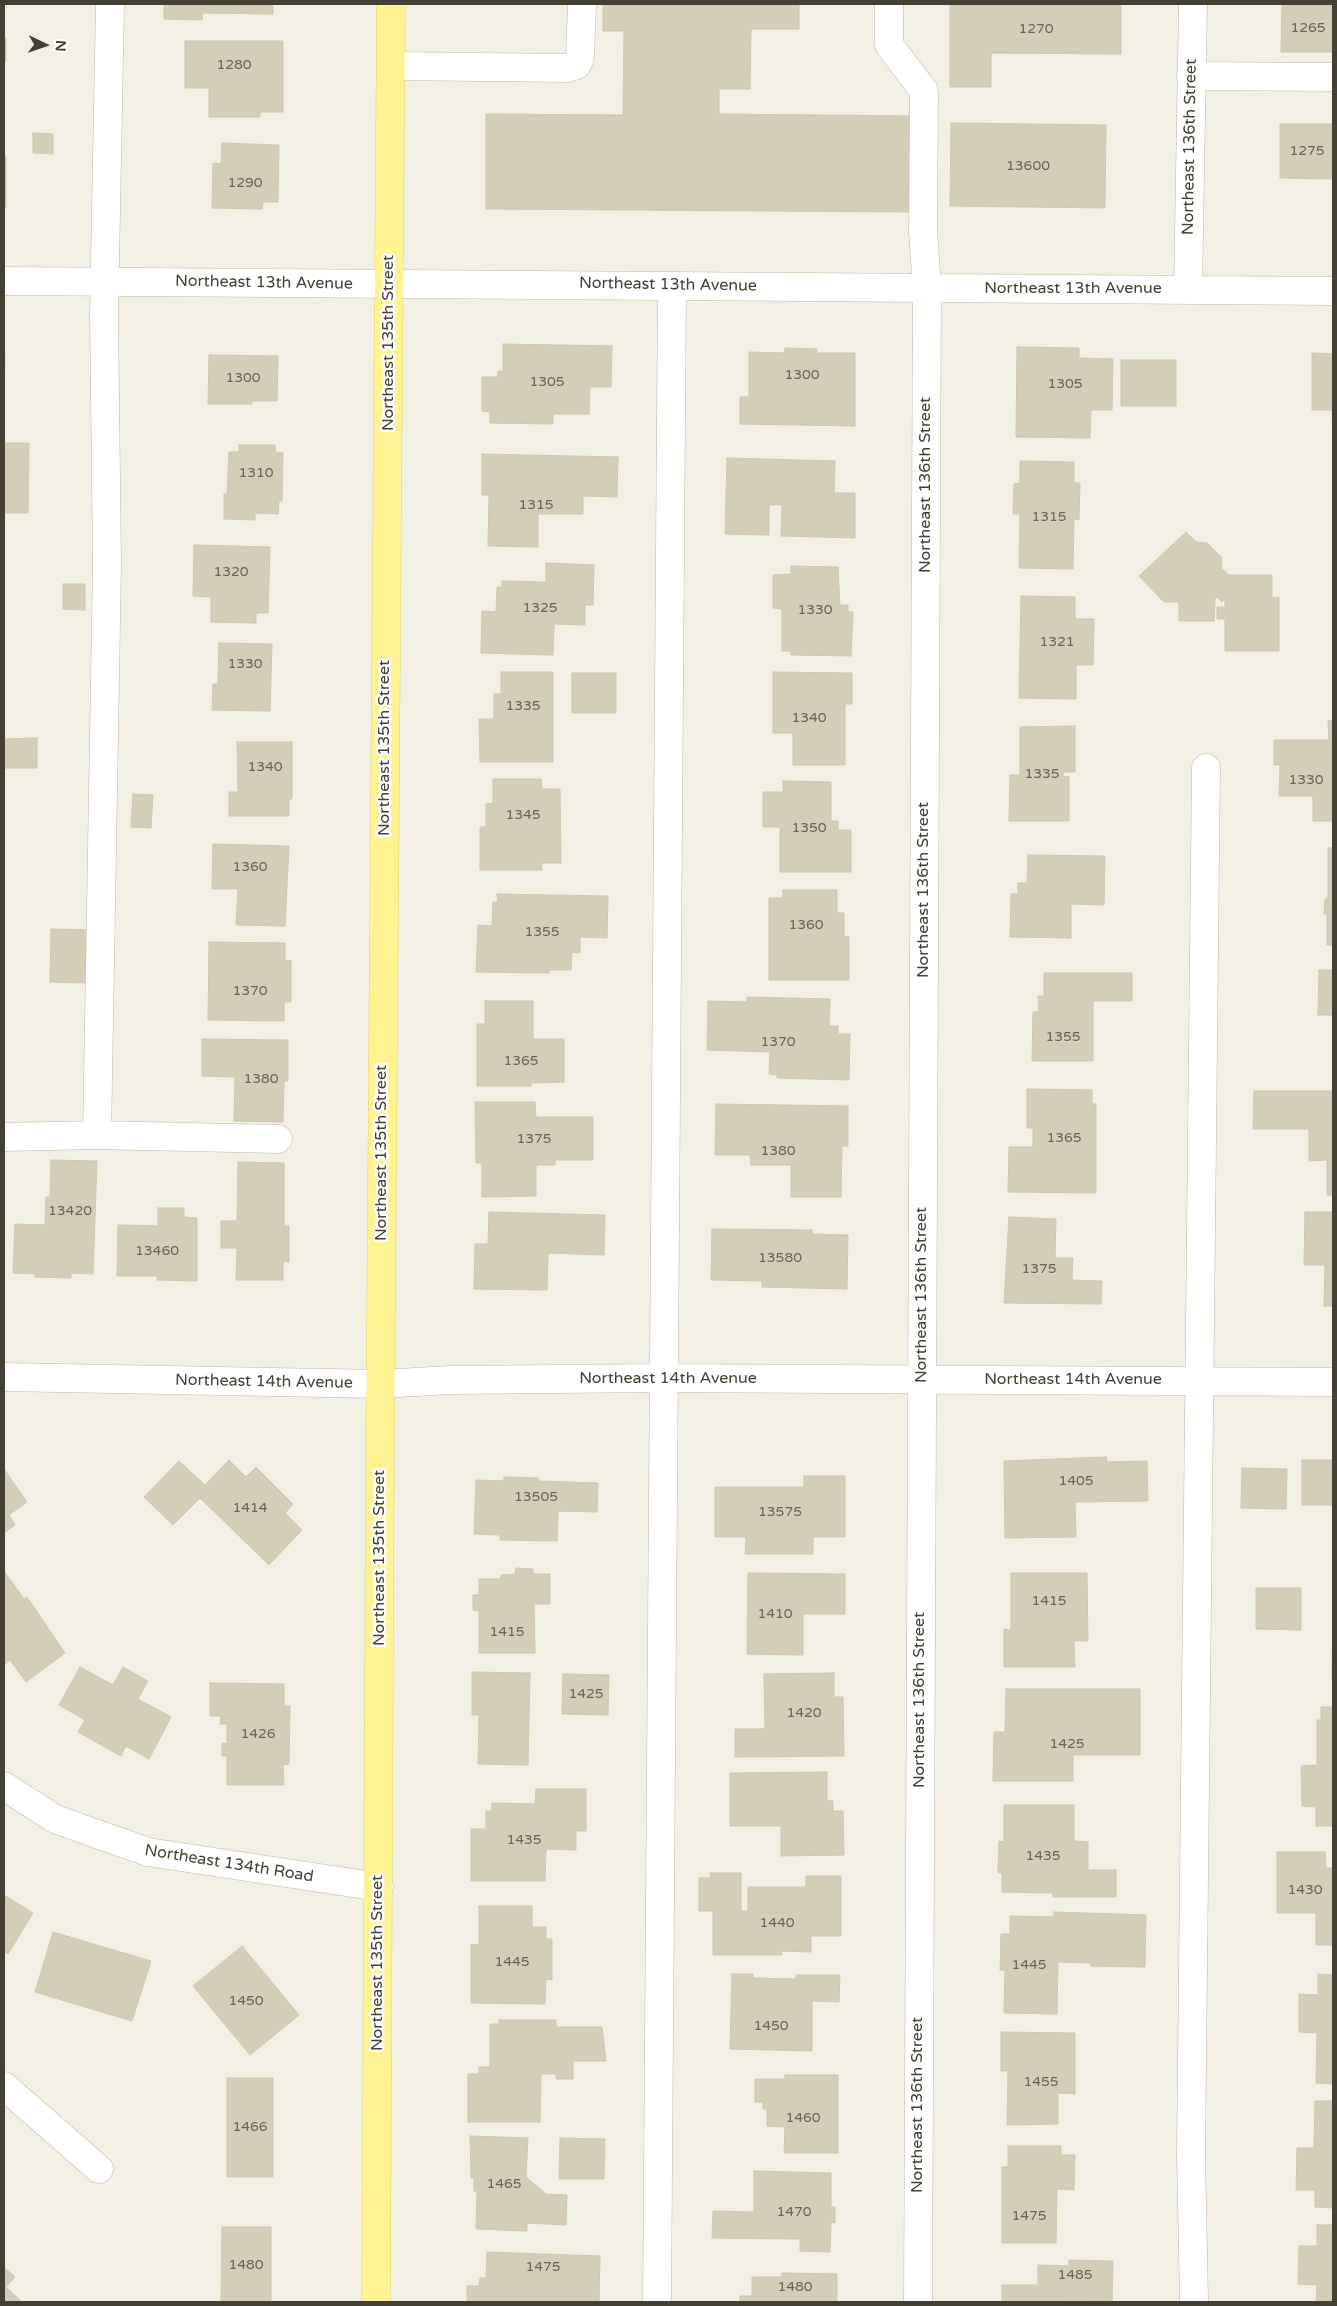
<!DOCTYPE html>
<html>
<head>
<meta charset="utf-8">
<style>
	body { margin:0 }
	#map { position:relative; width:1337px; height:2306px; overflow:hidden; background:#f2f0e4; font-family:"Varela Round",sans-serif }
	canvas { display:block }
	.frame { position:absolute; inset:0; border:5px solid #444034; pointer-events:none }
	.north { position:absolute; left:20px; top:20px; width:50px; height:50px; -webkit-text-stroke:4px #fff; paint-order:stroke; rotate:93deg; font-size:14px; font-weight:700; line-height:20px; text-align:center; color:#444034 }
	.north::after { content:''; display:block; margin:auto; width:18px; height:22px; background:#444034; clip-path:polygon(50% 0,100% 100%,50% 72%,0 100%) }
</style>
</head>
<body>
<div id="map">
<canvas width="1337" height="2306"></canvas>
<div class="frame"></div>
<div class="north">N</div>
</div>
<script>
const ctx = document.querySelector('canvas').getContext('2d');
ctx.lineJoin = 'round';
function fillPath(path, color) { ctx.fillStyle = color; ctx.fill(path, 'evenodd'); }
const poly = rows => new Path2D(rows.map(r => 'M' + r).join(''));
function trace(path, color, width, dash) { ctx.strokeStyle = color; ctx.lineWidth = width; ctx.lineCap = dash ? 'butt' : 'round'; ctx.setLineDash(dash || []); ctx.stroke(path); }
function label(font, color, halo, rows, align = 'center') {
  ctx.font = font + ' "Varela Round",sans-serif'; ctx.lineWidth = 5; ctx.setLineDash([]); ctx.textBaseline = 'middle'; ctx.strokeStyle = halo; ctx.fillStyle = color; for (const [text, x, y, turn = 0] of rows) {
    ctx.save(); ctx.translate(x, y); ctx.rotate((+turn || 0) * Math.PI / 180); ctx.textAlign = isNaN(turn) ? turn : align; if (halo) ctx.strokeText(text, 0, 0); ctx.fillText(text, 0, 0); ctx.restore();
  }
}
const building = poly([
	[164,4,273,4,273,14,203,13,202,20,164,19,164,4],
	[603,4,799,4,799,29,751,29,750,89,719,89,719,114,913,116,913,212,486,209,486,114,623,115,624,31,603,31,603,4],
	[950,4,1121,4,1121,54,991,53,991,87,950,87,950,4],
	[1282,4,1333,4,1333,52,1281,52,1282,4],
	[4,38,6,38,6,61,4,61,4,38],
	[185,41,283,41,283,112,260,112,260,117,209,117,209,88,185,88,185,41],
	[951,123,1106,125,1105,208,950,206,951,123],
	[1280,124,1333,124,1333,179,1280,178,1280,124],
	[33,133,53,134,53,154,33,153,33,133],
	[222,143,279,145,278,202,263,202,262,209,212,208,213,163,221,164,222,143],
	[4,156,6,156,6,207,4,207,4,156],
	[503,344,612,346,611,387,590,387,589,414,553,414,553,424,490,423,490,412,482,411,482,377,498,377,498,371,503,371,503,344],
	[1017,347,1079,348,1079,358,1113,359,1112,410,1091,410,1090,438,1016,437,1017,347],
	[785,348,817,349,817,353,855,353,855,426,740,424,740,397,749,397,749,352,785,353,785,348],
	[1312,353,1333,354,1333,441,1332,410,1312,410,1312,353],
	[4,354,5,354,4,395,4,354],
	[209,355,278,356,277,401,252,401,252,404,208,404,209,355],
	[1121,360,1176,360,1176,406,1121,406,1121,360],
	[4,443,29,443,28,513,4,513,4,443],
	[239,445,275,445,275,452,283,453,282,501,279,501,278,514,255,513,255,520,224,519,224,494,227,494,229,452,239,452,239,445],
	[482,454,618,457,617,497,583,496,583,514,538,514,538,547,488,546,489,495,482,495,482,454],
	[727,458,835,461,834,493,855,493,855,538,781,536,782,505,769,505,769,535,725,534,727,458],
	[1020,461,1074,462,1074,483,1080,483,1079,520,1074,519,1073,569,1019,568,1020,514,1013,514,1014,484,1020,483,1020,461],
	[1186,532,1196,542,1207,543,1222,558,1221,568,1229,575,1272,575,1272,598,1279,597,1279,651,1225,651,1225,619,1217,619,1217,607,1225,607,1225,598,1222,602,1217,597,1215,599,1214,621,1179,621,1179,602,1164,602,1139,576,1186,532],
	[194,545,270,547,268,613,256,613,256,623,211,622,211,597,193,596,194,545],
	[546,563,594,565,593,605,585,605,585,625,554,624,553,655,481,653,482,611,496,612,497,587,502,587,502,581,546,582,546,563],
	[791,566,838,567,840,605,848,605,848,612,853,612,851,656,791,655,791,651,782,651,782,609,773,608,773,575,791,574,791,566],
	[63,584,85,584,85,610,63,609,63,584],
	[1021,596,1075,597,1075,619,1094,619,1093,665,1076,665,1076,699,1019,698,1021,596],
	[219,643,272,644,270,711,212,710,213,684,218,684,219,643],
	[501,672,553,672,553,762,480,762,479,719,494,719,494,694,501,694,501,672],
	[773,672,852,673,852,704,845,704,845,765,793,765,793,733,773,733,773,672],
	[572,673,616,673,616,713,572,713,572,673],
	[1328,721,1333,721,1333,821,1313,821,1313,796,1279,796,1280,765,1274,765,1274,740,1329,740,1328,721],
	[1075,726,1075,772,1063,772,1063,777,1069,776,1069,821,1009,821,1010,775,1020,775,1020,727,1075,726],
	[37,738,37,768,4,768,4,739,37,738],
	[237,742,292,742,292,799,289,799,289,816,229,816,229,792,238,792,237,742],
	[493,779,541,779,542,789,560,789,561,863,541,863,542,870,480,870,480,827,486,827,486,804,493,803,493,779],
	[783,781,831,782,831,821,838,821,838,830,851,830,851,872,780,872,780,827,763,827,763,792,783,792,783,781],
	[133,794,153,795,151,828,131,827,133,794],
	[213,844,289,846,285,926,236,925,238,889,212,889,213,844],
	[1328,848,1333,848,1333,945,1327,945,1327,914,1324,914,1325,899,1328,898,1328,848],
	[1028,855,1105,856,1104,905,1071,904,1071,938,1010,937,1011,894,1018,894,1018,883,1027,883,1028,855],
	[783,890,837,890,837,913,844,913,844,936,849,937,849,980,769,980,769,898,783,898,783,890],
	[497,894,608,896,607,938,580,937,580,953,572,952,571,970,550,970,549,973,476,972,478,925,492,926,493,902,498,902,497,894],
	[51,929,90,930,89,983,50,982,51,929],
	[209,942,285,943,285,961,291,960,291,1002,284,1002,284,1021,208,1020,209,942],
	[1319,970,1333,970,1333,1015,1318,1015,1319,970],
	[1044,973,1132,973,1132,1001,1093,1001,1093,1061,1032,1061,1033,1012,1039,1012,1038,996,1044,996,1044,973],
	[747,997,830,999,829,1026,838,1026,838,1034,850,1034,849,1080,777,1078,777,1075,769,1074,770,1052,707,1050,708,1001,747,1002,747,997],
	[485,1001,533,1001,533,1039,564,1039,564,1082,531,1083,531,1086,477,1086,477,1024,485,1024,485,1001],
	[202,1039,288,1040,288,1081,284,1081,283,1122,234,1121,235,1077,202,1076,202,1039],
	[1027,1089,1092,1090,1092,1104,1096,1104,1096,1193,1008,1192,1009,1147,1033,1147,1033,1128,1027,1128,1027,1089],
	[1254,1091,1333,1091,1333,1195,1327,1195,1327,1160,1309,1161,1309,1129,1253,1129,1254,1091],
	[475,1102,535,1102,536,1117,593,1117,593,1160,555,1160,555,1165,536,1165,536,1196,482,1197,482,1163,476,1163,475,1102],
	[716,1104,848,1106,848,1146,842,1146,841,1197,791,1197,791,1165,751,1165,750,1155,715,1155,716,1104],
	[51,1160,97,1161,93,1274,71,1273,71,1278,35,1277,35,1274,13,1273,15,1224,45,1225,46,1197,50,1197,51,1160],
	[238,1162,284,1163,284,1226,289,1226,289,1262,283,1261,283,1280,236,1280,237,1248,221,1248,221,1221,237,1221,238,1162],
	[158,1208,184,1208,184,1217,197,1218,197,1281,157,1280,158,1276,117,1276,118,1225,158,1226,158,1208],
	[489,1212,605,1215,604,1255,548,1253,547,1290,474,1289,475,1244,488,1244,489,1212],
	[1305,1212,1333,1212,1333,1306,1324,1306,1325,1265,1304,1265,1305,1212],
	[1009,1217,1056,1219,1055,1258,1073,1258,1072,1280,1102,1281,1101,1304,1004,1303,1009,1217],
	[712,1229,812,1230,812,1234,848,1235,847,1289,762,1287,762,1281,711,1280,712,1229],
	[1106,1457,1107,1462,1147,1461,1148,1501,1075,1502,1076,1537,1005,1538,1004,1461,1106,1457],
	[229,1460,246,1477,256,1467,293,1504,285,1513,302,1530,269,1565,200,1498,173,1525,144,1497,179,1461,205,1485,229,1460],
	[1302,1460,1333,1460,1333,1505,1302,1505,1302,1460],
	[1242,1468,1287,1469,1286,1509,1241,1508,1242,1468],
	[4,1469,27,1502,9,1515,15,1525,4,1533,4,1469],
	[804,1476,845,1476,845,1537,813,1537,813,1554,745,1554,746,1537,715,1537,715,1487,804,1487,804,1476],
	[504,1477,539,1478,538,1481,598,1483,597,1512,558,1511,557,1541,500,1540,500,1535,474,1534,476,1480,504,1481,504,1477],
	[516,1568,533,1569,533,1574,550,1574,550,1604,534,1604,535,1653,479,1653,479,1611,473,1610,473,1595,479,1595,479,1579,501,1579,501,1575,515,1574,516,1568],
	[4,1571,24,1599,27,1597,65,1653,26,1682,10,1660,4,1665,4,1571],
	[748,1573,845,1574,845,1614,803,1614,803,1655,747,1654,748,1573],
	[1011,1573,1087,1573,1088,1641,1074,1641,1075,1667,1004,1667,1004,1629,1011,1630,1011,1573],
	[1256,1588,1301,1588,1301,1630,1256,1629,1256,1588],
	[1333,1588,1333,1680,1332,1680,1333,1588],
	[80,1667,113,1685,123,1667,148,1681,138,1699,171,1717,149,1759,126,1746,121,1756,78,1732,85,1720,59,1705,80,1667],
	[472,1672,530,1673,528,1765,478,1764,479,1715,472,1715,472,1672],
	[834,1673,834,1697,843,1697,844,1756,735,1757,735,1729,765,1729,764,1674,834,1673],
	[563,1674,609,1675,608,1715,562,1714,563,1674],
	[210,1683,284,1684,284,1706,290,1706,289,1764,283,1765,284,1785,227,1785,227,1756,222,1756,222,1743,227,1744,227,1724,220,1724,221,1716,210,1716,210,1683],
	[1006,1689,1140,1689,1140,1755,1073,1755,1073,1781,993,1781,994,1732,1005,1732,1006,1689],
	[1321,1707,1333,1707,1333,1826,1316,1826,1316,1807,1302,1806,1301,1766,1317,1765,1317,1720,1321,1720,1321,1707],
	[827,1772,827,1801,833,1801,833,1811,843,1811,844,1855,781,1856,781,1826,730,1826,730,1773,827,1772],
	[536,1789,586,1789,586,1831,576,1831,576,1850,546,1849,545,1881,471,1881,471,1829,486,1829,486,1811,492,1811,492,1803,535,1804,536,1789],
	[1004,1805,1074,1805,1074,1841,1088,1842,1088,1870,1116,1870,1116,1897,1053,1897,1053,1893,1002,1892,1002,1873,998,1872,999,1841,1004,1842,1004,1805],
	[1277,1852,1325,1852,1326,1868,1333,1868,1333,1945,1316,1945,1316,1913,1277,1913,1277,1852],
	[710,1873,741,1873,741,1911,748,1911,748,1887,806,1887,806,1876,841,1876,841,1936,811,1936,811,1952,781,1951,782,1955,713,1955,713,1911,699,1911,699,1878,711,1878,710,1873],
	[4,1895,33,1913,8,1954,4,1952,4,1895],
	[479,1906,532,1906,532,1927,546,1927,546,1939,552,1939,552,1980,546,1979,545,2004,471,2003,471,1944,479,1945,479,1906],
	[1054,1912,1146,1915,1145,1967,1091,1966,1091,1963,1058,1962,1057,2014,1004,2013,1005,1970,1000,1970,1001,1934,1010,1934,1010,1916,1054,1917,1054,1912],
	[53,1932,151,1961,132,2021,35,1992,53,1932],
	[242,1946,299,2015,250,2055,193,1986,242,1946],
	[732,1974,753,1974,753,1978,796,1979,796,1975,840,1975,839,2002,812,2001,812,2051,730,2049,732,1974],
	[1318,1974,1333,1975,1333,2084,1316,2083,1317,2033,1299,2032,1299,1994,1318,1995,1318,1974],
	[499,2020,556,2020,556,2027,602,2027,606,2061,573,2061,573,2079,556,2079,556,2074,541,2074,540,2122,468,2122,468,2074,479,2074,479,2067,490,2067,490,2024,499,2024,499,2020],
	[1001,2032,1075,2033,1075,2094,1058,2093,1058,2124,1007,2125,1008,2071,1001,2071,1001,2032],
	[785,2075,838,2075,838,2153,784,2153,785,2127,767,2126,767,2109,763,2109,763,2102,755,2102,755,2079,785,2079,785,2075],
	[227,2078,273,2078,273,2177,227,2177,227,2078],
	[1315,2101,1333,2101,1333,2208,1315,2207,1315,2190,1296,2190,1297,2148,1314,2148,1315,2101],
	[470,2136,528,2138,526,2177,546,2194,567,2195,566,2225,527,2223,527,2231,476,2229,477,2191,474,2191,474,2178,471,2178,470,2136],
	[560,2138,605,2139,604,2179,559,2179,560,2138],
	[1008,2146,1061,2146,1061,2155,1075,2155,1074,2190,1057,2189,1056,2243,1002,2243,1002,2167,1008,2167,1008,2146],
	[754,2171,831,2173,831,2207,835,2207,835,2223,831,2222,830,2252,800,2251,800,2239,712,2238,713,2211,754,2212,754,2171],
	[1317,2225,1333,2225,1333,2302,1316,2302,1317,2285,1298,2284,1299,2246,1317,2246,1317,2225],
	[222,2227,271,2227,271,2302,221,2302,222,2227],
	[487,2252,600,2256,599,2302,467,2302,467,2286,479,2286,480,2278,486,2278,487,2252],
	[1069,2260,1113,2261,1112,2301,1002,2302,1002,2285,1038,2285,1038,2265,1069,2266,1069,2260],
	[4,2267,15,2277,6,2287,22,2302,4,2302,4,2267],
	[782,2273,837,2274,837,2302,740,2302,740,2296,752,2296,752,2277,782,2277,782,2273]
]);
fillPath(building, '#d4ceb9');
trace(building, '#cfc7ac', 1);
const minor = poly([
	[889,4,889,45,924,91,923,231,927,288,918,2302],
	[391,66,568,68,577,65,580,58,582,4],
	[1191,76,1333,77],
	[4,281,1333,291],
	[1188,290,1193,4],
	[97,1135,107,564,104,314,110,4],
	[4,1137,97,1135,278,1139],
	[4,1377,381,1384,450,1380,663,1378,1333,1382],
	[4,1786,55,1819,148,1852,379,1887],
	[4,2086,99,2169],
	[657,2302,672,286],
	[1194,2302,1191,2154,1206,768]
]);
const major = poly([
	[376,2302,380,1444,391,4]
]);
trace(minor, '#beb9a6', 29);
trace(major, '#e5d35f', 29);
trace(minor, '#fff', 28);
trace(major, '#fff290', 28);
label('14px', '#686455', null, [
	["1265",1308,28],
	["1270",1036,29],
	["1280",234,65],
	["1275",1307,151],
	["13600",1028,166],
	["1290",245,183],
	["1300",802,375],
	["1300",243,378],
	["1305",547,382],
	["1305",1065,384],
	["1310",256,473],
	["1315",536,505],
	["1315",1049,517],
	["1320",231,572],
	["1325",540,608],
	["1330",815,610],
	["1321",1057,642],
	["1330",245,664],
	["1335",523,706],
	["1340",809,718],
	["1340",265,767],
	["1335",1042,774],
	["1330",1306,780],
	["1345",523,815],
	["1350",809,828],
	["1360",250,867],
	["1360",806,925],
	["1355",542,932],
	["1370",250,991],
	["1355",1063,1037],
	["1370",778,1042],
	["1365",521,1061],
	["1380",261,1079],
	["1365",1064,1138],
	["1375",534,1139],
	["1380",778,1151],
	["13420",70,1211],
	["13460",157,1251],
	["13580",780,1258],
	["1375",1039,1269],
	["1405",1076,1481],
	["13505",536,1497],
	["1414",250,1508],
	["13575",780,1512],
	["1415",1049,1601],
	["1410",775,1614],
	["1415",507,1632],
	["1425",586,1694],
	["1420",804,1713],
	["1426",258,1734],
	["1425",1067,1744],
	["1435",524,1840],
	["1435",1043,1856],
	["1430",1305,1890],
	["1440",777,1923],
	["1445",512,1962],
	["1445",1029,1965],
	["1450",246,2001],
	["1450",771,2026],
	["1455",1041,2082],
	["1460",803,2118],
	["1466",250,2127],
	["1465",504,2184],
	["1470",794,2212],
	["1475",1029,2216],
	["1480",246,2265],
	["1475",543,2267],
	["1485",1075,2275],
	["1480",795,2287]
]);
label('16px', '#444034', '#fff', [
	["Northeast 136th Street",1190,147,-89],
	["Northeast 13th Avenue",264,283,1],
	["Northeast 13th Avenue",668,285,1],
	["Northeast 13th Avenue",1073,289],
	["Northeast 135th Street",389,343,-90],
	["Northeast 136th Street",926,485,-90],
	["Northeast 135th Street",385,748,-90],
	["Northeast 136th Street",924,890,-90],
	["Northeast 135th Street",382,1153,-90],
	["Northeast 136th Street",922,1295,-90],
	["Northeast 14th Avenue",668,1379],
	["Northeast 14th Avenue",1073,1380],
	["Northeast 14th Avenue",264,1382,1],
	["Northeast 135th Street",380,1558,-90],
	["Northeast 136th Street",920,1700,-90],
	["Northeast 134th Road",229,1864,9],
	["Northeast 135th Street",378,1963,-90],
	["Northeast 136th Street",918,2105,-90]
]);
</script>
</body>
</html>
